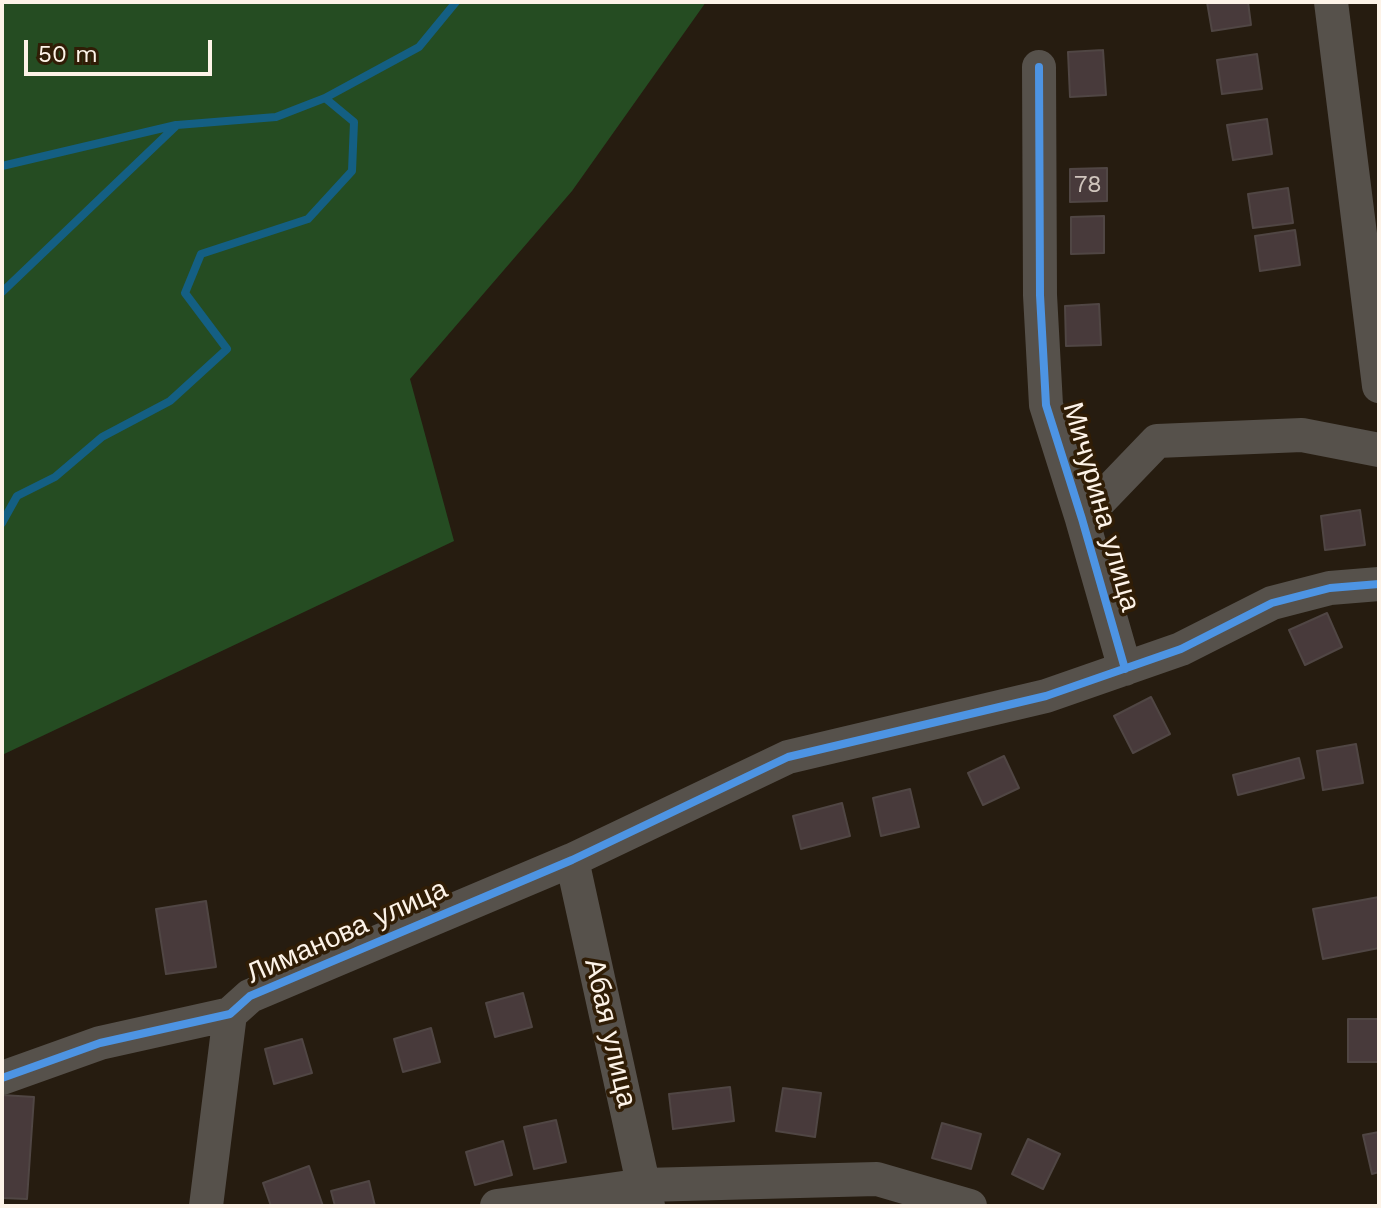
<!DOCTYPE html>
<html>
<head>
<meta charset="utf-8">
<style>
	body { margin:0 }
	#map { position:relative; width:1381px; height:1208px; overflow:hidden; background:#261c10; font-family:"Work Sans",sans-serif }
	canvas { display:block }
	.frame { position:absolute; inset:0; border:4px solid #fdf3e8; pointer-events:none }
	.scale { position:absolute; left:24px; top:40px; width:188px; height:36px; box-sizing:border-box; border:4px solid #fdf3e8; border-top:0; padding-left:10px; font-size:24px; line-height:28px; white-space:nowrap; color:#fdf3e8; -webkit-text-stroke:6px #301d06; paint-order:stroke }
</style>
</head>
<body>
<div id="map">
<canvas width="1381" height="1208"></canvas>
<div class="frame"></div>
<div class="scale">50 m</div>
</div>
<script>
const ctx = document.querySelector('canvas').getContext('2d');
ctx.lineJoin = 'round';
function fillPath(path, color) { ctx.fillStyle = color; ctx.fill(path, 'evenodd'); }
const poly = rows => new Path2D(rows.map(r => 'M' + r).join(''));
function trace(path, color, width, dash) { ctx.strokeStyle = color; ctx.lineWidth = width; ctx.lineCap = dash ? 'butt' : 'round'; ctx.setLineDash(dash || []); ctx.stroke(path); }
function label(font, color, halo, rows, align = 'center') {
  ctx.font = font + ' "Work Sans",sans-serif'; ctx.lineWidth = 7; ctx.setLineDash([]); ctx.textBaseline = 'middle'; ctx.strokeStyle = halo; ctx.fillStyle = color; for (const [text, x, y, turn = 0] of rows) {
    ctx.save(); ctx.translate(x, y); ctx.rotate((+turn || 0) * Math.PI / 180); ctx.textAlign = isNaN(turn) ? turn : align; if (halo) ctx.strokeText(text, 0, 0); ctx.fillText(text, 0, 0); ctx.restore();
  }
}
fillPath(poly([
	[2,2,706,2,572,191,410,379,454,541,2,755]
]), '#254c22');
trace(poly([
	[2,166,176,125],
	[2,292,177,125,276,117,325,98,419,47,456,2],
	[2,523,17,496,55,477,102,437,170,401,227,349,185,293,201,254,308,219,352,171,354,122,325,98]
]), '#145f83', 8);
const building = poly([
	[1207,2,1248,2,1251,25,1212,31,1207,2],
	[1103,50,1106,95,1070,97,1068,52,1103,50],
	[1257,54,1262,89,1222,94,1217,60,1257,54],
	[1267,119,1272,154,1233,160,1227,125,1267,119],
	[1107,168,1107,201,1070,202,1070,169,1107,168],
	[1288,188,1293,223,1253,228,1248,194,1288,188],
	[1104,216,1104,253,1071,254,1071,217,1104,216],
	[1295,230,1300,265,1260,271,1255,236,1295,230],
	[1099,304,1101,345,1066,346,1065,306,1099,304],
	[1360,510,1365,545,1325,550,1321,516,1360,510],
	[1327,613,1342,647,1305,665,1289,630,1327,613],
	[1151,697,1170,734,1133,753,1114,716,1151,697],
	[1356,744,1363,783,1323,790,1317,751,1356,744],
	[1004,756,1019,788,983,805,968,773,1004,756],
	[1299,758,1304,778,1238,795,1233,775,1299,758],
	[910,789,919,827,881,836,873,798,910,789],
	[842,803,850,836,801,849,793,816,842,803],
	[1379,897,1379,948,1323,959,1313,909,1379,897],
	[206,901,216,967,166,974,156,909,206,901],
	[523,993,532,1027,495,1037,486,1003,523,993],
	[1348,1019,1379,1019,1379,1062,1348,1062,1348,1019],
	[431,1028,440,1062,403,1072,394,1039,431,1028],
	[302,1039,312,1073,274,1084,265,1049,302,1039],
	[730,1087,734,1121,673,1129,669,1094,730,1087],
	[783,1088,821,1093,815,1137,776,1131,783,1088],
	[2,1095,34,1097,27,1199,2,1198,2,1095],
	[556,1120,566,1162,534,1169,524,1127,556,1120],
	[942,1123,981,1134,971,1169,932,1158,942,1123],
	[1379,1132,1379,1172,1372,1174,1363,1135,1379,1132],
	[1028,1139,1060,1154,1043,1189,1012,1174,1028,1139],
	[503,1141,512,1175,475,1185,466,1152,503,1141],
	[309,1166,323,1206,271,1206,263,1183,309,1166],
	[369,1181,375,1206,335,1206,331,1191,369,1181]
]);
fillPath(building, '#483a3b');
trace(building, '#504644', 2);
trace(poly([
	[1331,2,1379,386],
	[1039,67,1040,295,1046,405,1082,519,1125,669],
	[1082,519,1157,441,1302,435,1379,450],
	[572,860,648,1206],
	[2,1078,100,1043,230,1014,250,996,572,860,788,757,1046,696,1181,649,1272,603,1330,588,1379,584],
	[206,1206,230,1014],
	[497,1206,644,1185,877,1179,970,1206]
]), '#56514b', 34);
trace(poly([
	[1039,67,1040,295,1046,405,1082,519,1125,669],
	[2,1078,100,1043,230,1014,250,996,572,860,788,757,1046,696,1181,649,1272,603,1330,588,1379,584]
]), '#4d94e3', 8);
label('24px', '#d0c5bd', null, [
	["78",1088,185]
]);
label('28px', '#fdf3e8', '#301d06', [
	["Мичурина улица",1101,507,74],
	["Лиманова улица",347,932,-24],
	["Абая улица",610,1033,77]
]);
</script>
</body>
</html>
